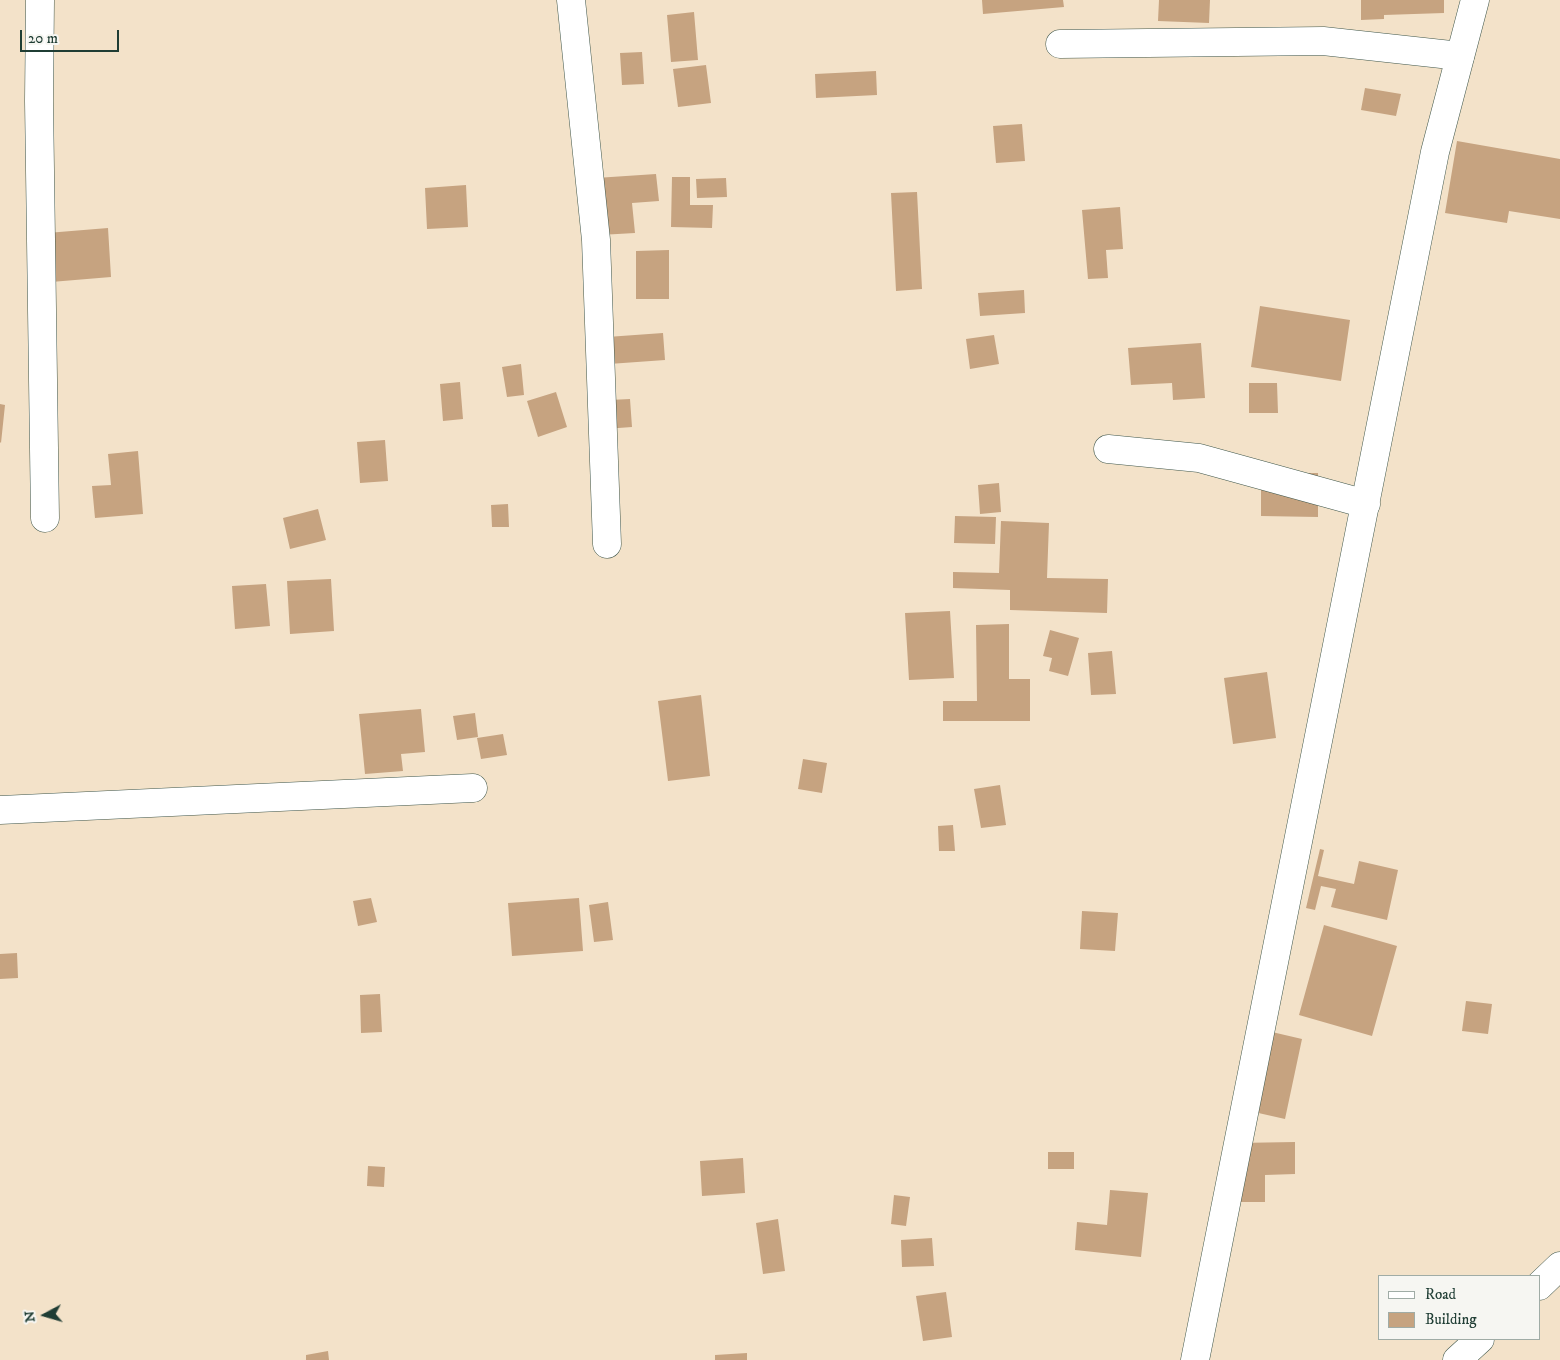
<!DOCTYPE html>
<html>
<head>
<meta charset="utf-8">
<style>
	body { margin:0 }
	#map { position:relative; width:1560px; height:1360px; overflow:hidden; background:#f3e2c9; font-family:"IM FELL DW Pica",serif }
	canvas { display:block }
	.legend { position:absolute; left:1378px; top:1275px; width:162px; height:65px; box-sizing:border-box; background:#f6f6f2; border:1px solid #a0aca6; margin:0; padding:6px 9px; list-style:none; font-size:15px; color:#1f3d34 }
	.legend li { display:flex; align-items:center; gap:10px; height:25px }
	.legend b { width:25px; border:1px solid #a0aca6 }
	.north { position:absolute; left:20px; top:1290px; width:50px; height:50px; -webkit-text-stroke:4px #f6f6f2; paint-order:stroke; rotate:264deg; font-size:14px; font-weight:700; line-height:20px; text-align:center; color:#1f3d34 }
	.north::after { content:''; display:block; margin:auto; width:18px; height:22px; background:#1f3d34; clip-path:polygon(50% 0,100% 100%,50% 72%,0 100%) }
	.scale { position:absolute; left:20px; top:30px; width:99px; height:22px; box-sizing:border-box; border:2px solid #1f3d34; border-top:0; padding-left:6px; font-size:15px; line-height:18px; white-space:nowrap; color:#1f3d34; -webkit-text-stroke:4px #f6f6f2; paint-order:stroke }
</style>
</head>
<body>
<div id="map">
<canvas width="1560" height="1360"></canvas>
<ul class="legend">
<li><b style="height:6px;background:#fff"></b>Road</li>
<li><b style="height:14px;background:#c6a380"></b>Building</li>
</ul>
<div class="north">N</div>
<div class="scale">20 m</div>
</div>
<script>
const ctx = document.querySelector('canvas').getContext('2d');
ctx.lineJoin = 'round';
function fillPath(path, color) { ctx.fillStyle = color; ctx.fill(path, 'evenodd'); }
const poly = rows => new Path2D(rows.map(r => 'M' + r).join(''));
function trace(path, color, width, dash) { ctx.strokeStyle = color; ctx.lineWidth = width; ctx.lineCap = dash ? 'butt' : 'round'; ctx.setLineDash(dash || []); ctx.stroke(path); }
fillPath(poly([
	[982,0,1063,0,1064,7,983,14],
	[1159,0,1210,0,1209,23,1158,21],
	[1361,0,1444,0,1444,13,1384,15,1384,19,1361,20],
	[694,12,698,60,671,62,667,15],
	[642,52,644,84,622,85,620,53],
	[706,65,711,103,678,107,673,69],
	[876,71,877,95,816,98,815,74],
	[1365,88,1401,94,1396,116,1361,110],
	[1022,124,1025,161,996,163,993,126],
	[1457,141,1560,159,1560,219,1509,211,1507,223,1445,213],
	[656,174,659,201,632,203,635,233,600,235,596,178],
	[672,177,690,177,690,205,713,205,712,228,671,227],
	[726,178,727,197,697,198,696,179],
	[466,185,468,227,427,229,425,188],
	[917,192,922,289,896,291,891,193],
	[1120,207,1123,249,1106,250,1108,278,1088,279,1082,210],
	[108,228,111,277,51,282,47,233],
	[669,250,669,299,636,299,636,251],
	[1024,290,1025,313,980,316,978,293],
	[1260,306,1350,320,1341,381,1251,367],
	[663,333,665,360,609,364,607,337],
	[994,335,999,364,970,369,966,339],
	[1201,343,1205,398,1173,400,1172,383,1131,385,1128,348],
	[521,364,524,395,507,397,502,367],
	[460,382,463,419,443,421,440,384],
	[1249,383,1277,383,1278,413,1249,413],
	[556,392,567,427,538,437,527,401],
	[630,399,632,427,591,430,590,401],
	[0,404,5,405,1,443,0,442],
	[385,440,388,481,360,483,357,442],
	[138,451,143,514,95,518,92,486,111,485,108,454],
	[1261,473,1318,473,1318,517,1261,516],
	[999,483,1001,512,980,514,978,485],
	[508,504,509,527,492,527,491,505],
	[318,509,326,540,290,549,283,518],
	[955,516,996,517,995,544,954,543],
	[1001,521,1049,523,1047,578,1108,579,1107,613,1010,610,1010,590,953,588,953,572,999,573],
	[331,579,334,631,290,634,287,581],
	[266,584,270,626,235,629,232,586],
	[950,611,954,678,909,680,905,613],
	[1009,624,1009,679,1030,679,1030,721,943,721,943,701,977,701,976,625],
	[1050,630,1079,638,1068,676,1049,671,1052,658,1043,656],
	[1112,651,1116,694,1091,695,1088,653],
	[1267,672,1276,738,1233,744,1224,678],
	[701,695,710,776,668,781,658,701],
	[421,709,425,752,401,754,403,771,365,774,359,714],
	[475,713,478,737,457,740,453,716],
	[503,734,507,755,481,759,477,738],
	[803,759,827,763,822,793,798,789],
	[1000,785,1006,825,981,828,974,789],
	[953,825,955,851,939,851,938,826],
	[1320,849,1324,850,1318,876,1354,884,1359,861,1398,870,1387,920,1331,907,1336,889,1321,886,1315,910,1306,908],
	[371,898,377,922,358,926,353,901],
	[579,898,583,951,512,956,508,903],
	[608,902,613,940,594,942,589,905],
	[1082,911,1118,913,1115,951,1080,949],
	[1324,925,1397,946,1372,1036,1299,1015],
	[17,953,18,978,0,979,0,954],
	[380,994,382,1032,361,1033,360,995],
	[1466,1001,1492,1004,1488,1034,1462,1031],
	[1272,1032,1302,1039,1285,1119,1254,1112],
	[1295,1142,1295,1174,1265,1175,1265,1202,1237,1202,1237,1143],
	[1048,1152,1074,1152,1074,1169,1048,1169],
	[743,1158,745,1193,702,1196,700,1161],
	[368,1166,385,1167,384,1187,367,1186],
	[1110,1190,1148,1193,1141,1257,1075,1250,1077,1222,1107,1225],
	[894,1195,910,1197,906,1226,891,1224],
	[778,1219,785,1271,763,1274,756,1223],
	[932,1238,934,1266,902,1267,901,1240],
	[946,1292,952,1337,923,1341,916,1296],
	[328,1351,329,1360,306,1360,306,1355],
	[747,1353,747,1360,715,1360,715,1355]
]), '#c6a380');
const minor = poly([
	[40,0,39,101,45,518],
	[571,0,596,240,607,544],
	[1060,44,1323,41,1460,56],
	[1108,449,1199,458,1366,504],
	[0,810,473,788],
	[1539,1286,1560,1266],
	[1457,1360,1480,1339]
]);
const major = poly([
	[1195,1360,1435,152,1475,0]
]);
trace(minor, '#3f564a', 29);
trace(major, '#3f564a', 29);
trace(minor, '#fff', 28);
trace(major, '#fff', 28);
</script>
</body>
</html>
